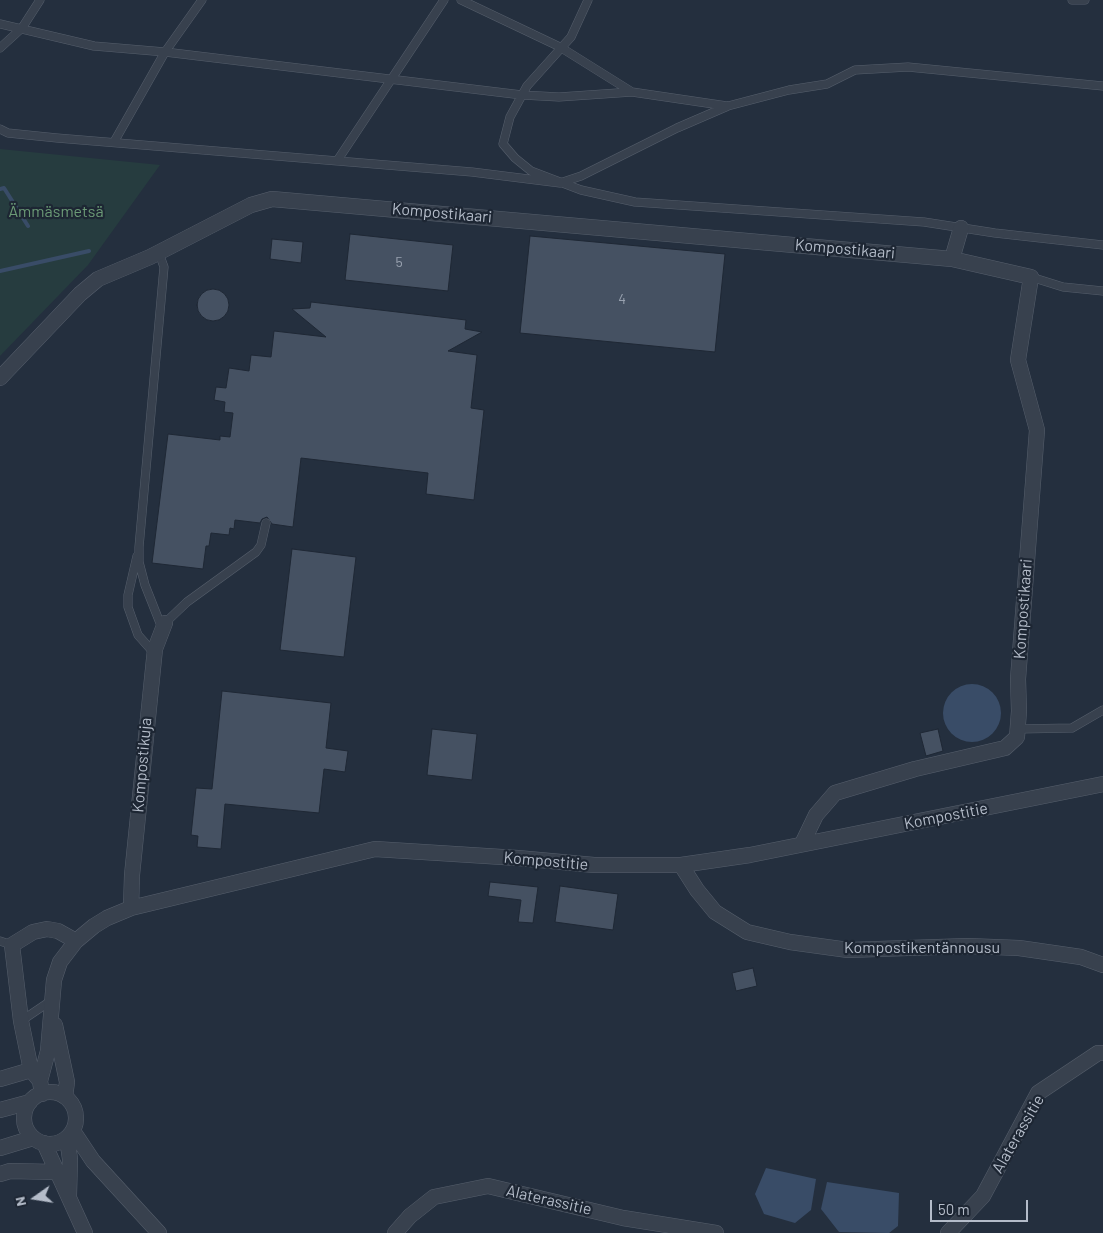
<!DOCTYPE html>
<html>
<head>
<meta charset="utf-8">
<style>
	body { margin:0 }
	#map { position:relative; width:1103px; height:1233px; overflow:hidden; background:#242f3e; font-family:Barlow,sans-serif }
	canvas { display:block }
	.north { position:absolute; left:10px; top:1173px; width:50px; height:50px; -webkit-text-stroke:4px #1d2633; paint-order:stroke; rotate:257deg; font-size:14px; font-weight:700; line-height:20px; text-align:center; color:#b4bcc9 }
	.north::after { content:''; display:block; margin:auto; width:18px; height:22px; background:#b4bcc9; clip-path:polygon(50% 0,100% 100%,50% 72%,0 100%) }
	.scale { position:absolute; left:930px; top:1200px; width:98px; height:22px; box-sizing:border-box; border:2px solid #b4bcc9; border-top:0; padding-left:6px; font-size:15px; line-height:18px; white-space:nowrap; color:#b4bcc9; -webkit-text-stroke:4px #1d2633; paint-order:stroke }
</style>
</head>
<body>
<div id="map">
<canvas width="1103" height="1233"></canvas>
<div class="north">N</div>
<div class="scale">50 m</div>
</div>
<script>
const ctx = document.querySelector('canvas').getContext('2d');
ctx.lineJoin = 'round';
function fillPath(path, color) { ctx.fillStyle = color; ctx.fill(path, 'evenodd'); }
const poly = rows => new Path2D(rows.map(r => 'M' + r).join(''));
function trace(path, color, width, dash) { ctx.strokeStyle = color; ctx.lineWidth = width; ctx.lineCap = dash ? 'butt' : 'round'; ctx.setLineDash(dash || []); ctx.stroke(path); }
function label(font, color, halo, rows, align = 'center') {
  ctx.font = font + ' Barlow,sans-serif'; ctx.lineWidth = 4.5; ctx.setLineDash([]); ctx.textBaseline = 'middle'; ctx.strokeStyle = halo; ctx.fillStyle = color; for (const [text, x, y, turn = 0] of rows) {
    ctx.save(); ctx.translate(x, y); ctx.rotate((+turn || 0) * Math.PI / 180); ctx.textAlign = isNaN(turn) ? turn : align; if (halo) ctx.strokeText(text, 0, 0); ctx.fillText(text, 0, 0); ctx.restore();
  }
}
fillPath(poly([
	[0,149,160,165,88,265,0,356]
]), '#263c3f');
fillPath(poly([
	'943 713a29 29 0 1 1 58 0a29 29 0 1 1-58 0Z',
	[766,1168,816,1179,811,1210,795,1223,764,1214,755,1194],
	[827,1182,899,1193,898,1226,889,1233,839,1232,821,1209]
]), '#394c67');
trace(poly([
	[0,189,4,188,28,226],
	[0,271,89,251]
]), '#394c67', 4);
const building = poly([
	[350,234,453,245,448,291,345,280,350,234],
	[530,236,725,254,715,352,520,333,530,236],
	[272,239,303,242,301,263,270,259,272,239],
	'197 305a16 16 0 1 1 32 0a16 16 0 1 1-32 0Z',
	[311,302,466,320,465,329,482,332,448,351,477,355,471,408,484,410,474,500,426,494,428,473,301,458,293,527,272,524,267,517,262,519,260,523,235,520,234,529,230,528,229,535,211,533,209,546,206,546,203,569,152,563,168,434,220,440,220,436,230,437,233,413,224,412,225,402,214,400,216,387,226,388,229,368,249,371,251,355,271,357,274,331,326,337,292,309,310,308,311,302],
	[292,549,356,557,344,657,280,650,292,549],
	[222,691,331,703,326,748,348,751,345,772,324,769,319,813,225,804,221,849,197,847,198,836,191,835,196,788,212,789,222,691],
	[432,729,477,734,472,780,427,775,432,729],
	[938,729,943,751,926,756,920,733,938,729],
	[490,882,538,887,533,923,518,922,521,900,488,896,490,882],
	[560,886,618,894,613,930,555,922,560,886],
	[753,968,757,986,736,991,732,973,753,968]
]);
fillPath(building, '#455162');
trace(building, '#1f2835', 1);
const service = poly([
	[461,0,560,47,632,92,727,106],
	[588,0,571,37,527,86,510,117,503,144,515,158,531,171,581,190,635,202,924,222,995,233,1103,245],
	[1072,0,1085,0],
	[0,24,94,46,165,52,522,95,559,97,632,92],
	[0,48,22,28,40,0],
	[0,129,8,133,57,138,472,172,560,183,581,176,677,128,728,106,789,90,827,84,855,70,908,67,1103,86],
	[114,142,165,52,202,0],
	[337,161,444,0],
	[159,253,164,267,139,547,139,562,145,585,162,628],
	[1031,277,1063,287,1103,291],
	[137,556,128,595,128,607,138,635,154,653],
	[165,623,187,602,256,552,261,545,266,523],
	[1018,729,1072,728,1103,710],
	[0,941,12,945],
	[21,1021,52,1000]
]);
const minor = poly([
	[952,259,961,228],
	[0,378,80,294,98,279,150,257,251,205,272,199,952,259,1031,277,1018,360,1037,430,1018,679,1019,711,1017,737,1005,748,915,769,835,793,816,815,802,844],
	[681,865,697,890,715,912,747,932,790,942,848,950,968,946,1019,948,1081,957,1103,965],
	[131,908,132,875,155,649,165,623],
	[55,1025,67,1082,65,1097],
	[0,1079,31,1070],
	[40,1081,48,1051,54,980,60,962,76,941,94,926,107,918,131,908,375,849,518,858,594,865,681,865,750,855,1103,784],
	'24 1118a26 26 0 1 1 52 0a26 26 0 1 1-52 0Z',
	[42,1094,40,1081,31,1070,21,1021,12,945,33,932,47,929,58,931,76,941],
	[0,1110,30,1102],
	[73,1131,93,1161,159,1233],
	[67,1138,70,1159,69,1196],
	[44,1143,85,1233],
	[0,1148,33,1138],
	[0,1174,10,1171,56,1172],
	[395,1233,410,1216,434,1197,488,1186,623,1218,716,1233],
	[948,1233,983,1196,1038,1093,1098,1053,1103,1053]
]);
trace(service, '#565f6c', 9);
trace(minor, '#565f6c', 16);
trace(service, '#38414e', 8);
trace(minor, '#38414e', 15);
label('14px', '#98a1af', null, [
	["5",399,262],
	["4",622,299]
]);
label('16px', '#6b9a76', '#1d2633', [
	["Ämmäsmetsä",56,212]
]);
label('16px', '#b4bcc9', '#1d2633', [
	["Kompostikaari",442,213,5],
	["Kompostikaari",845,249,5],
	["Kompostikaari",1023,609,-86],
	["Kompostikuja",142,765,-85],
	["Kompostitie",946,816,-11],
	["Kompostitie",546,861,5],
	["Kompostikentännousu",922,948],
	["Alaterassitie",1018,1134,-60],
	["Alaterassitie",549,1200,13]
]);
</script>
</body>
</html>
